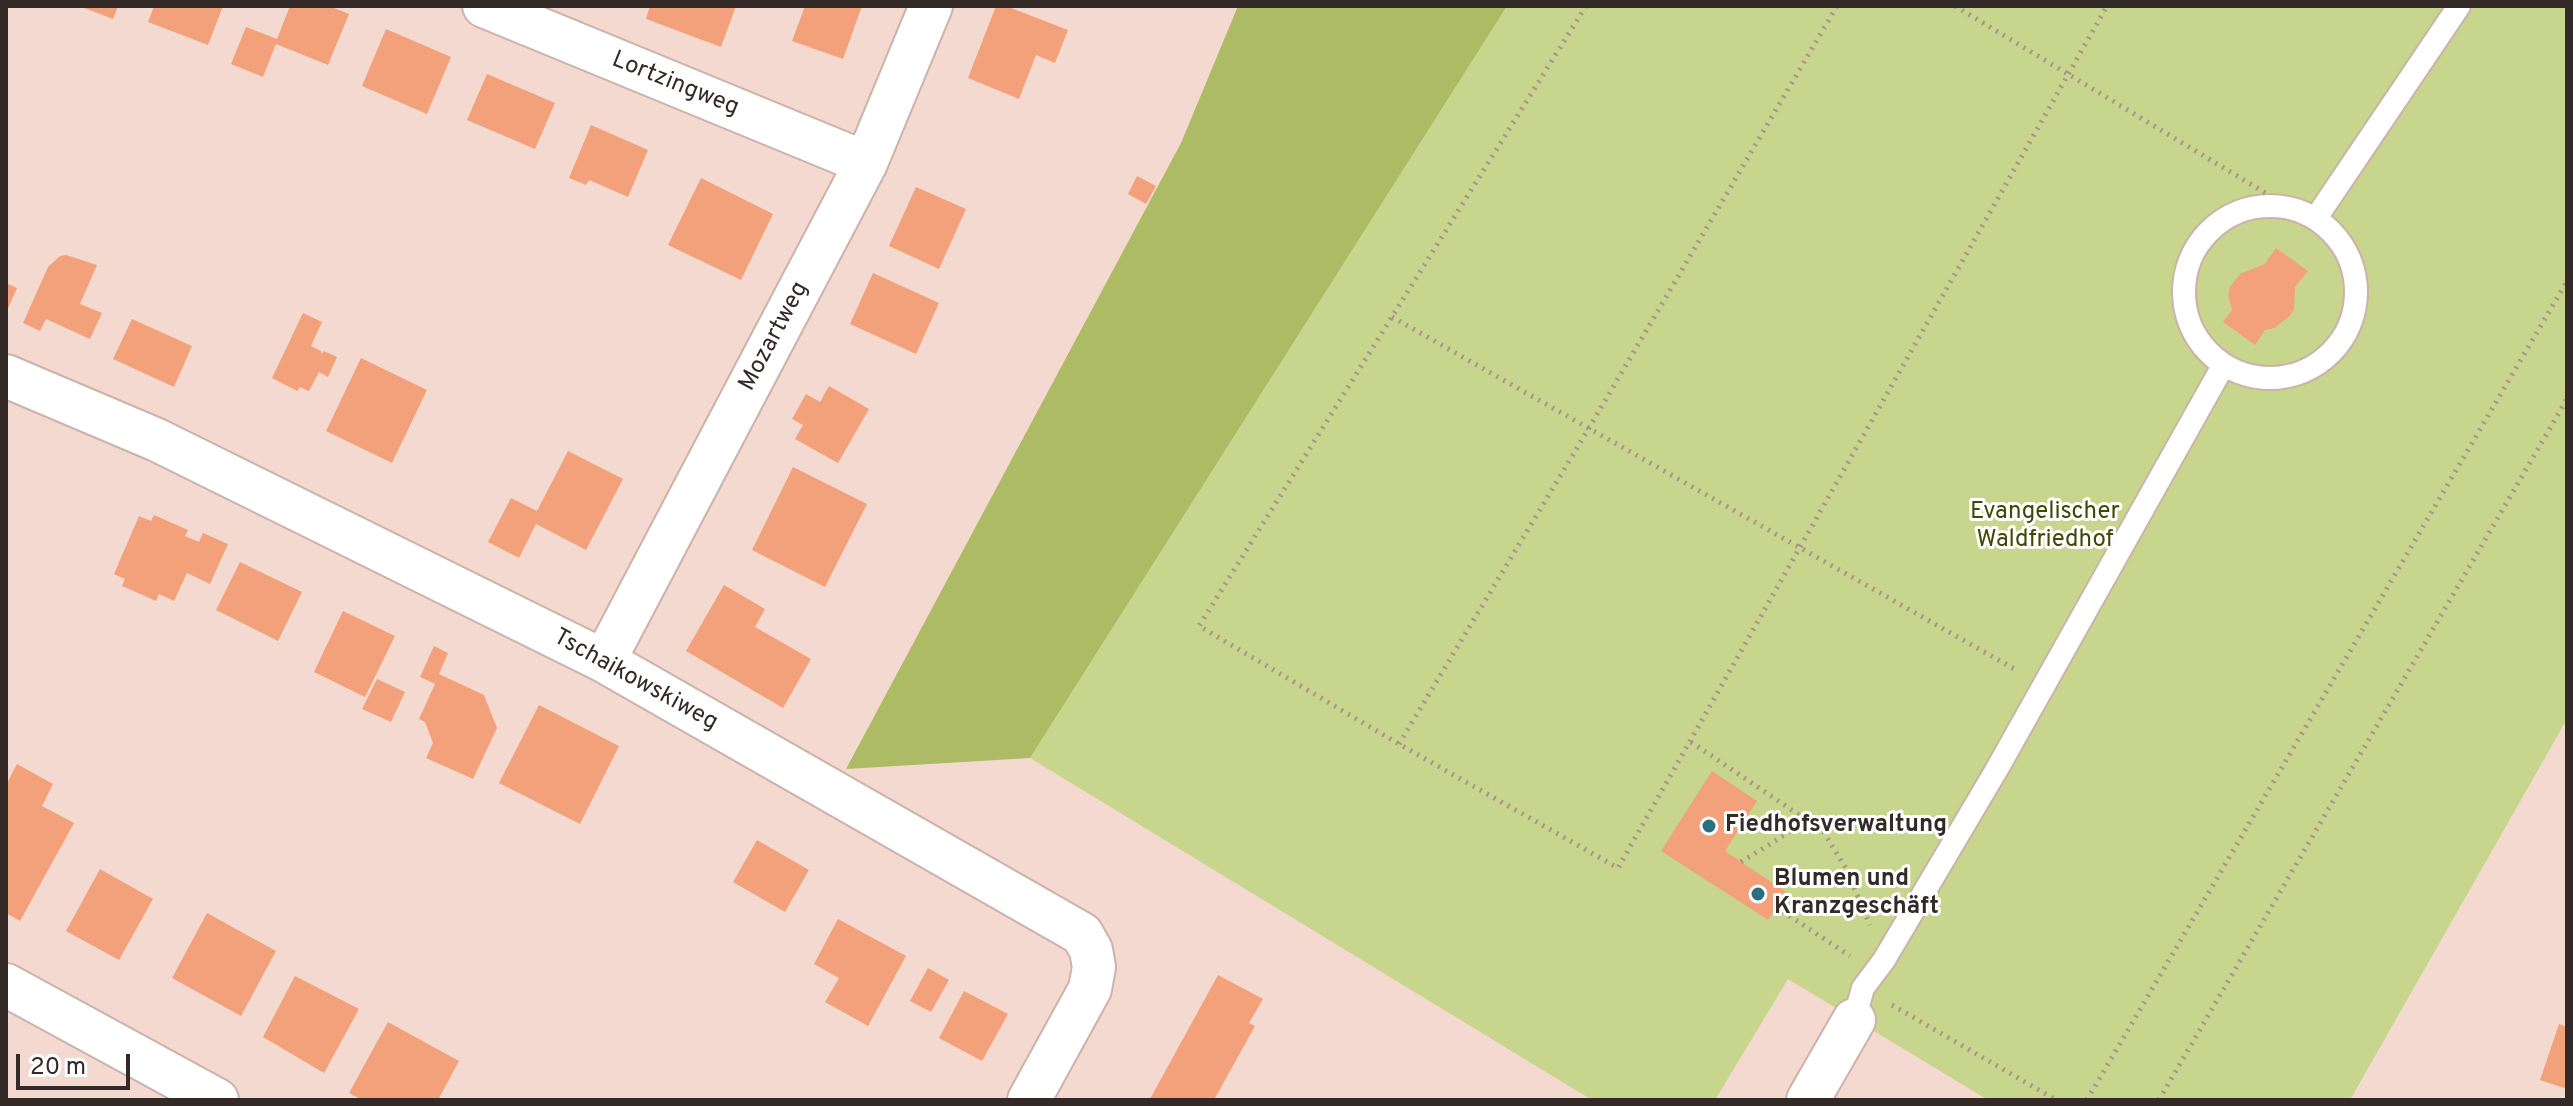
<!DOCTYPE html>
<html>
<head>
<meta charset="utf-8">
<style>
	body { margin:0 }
	#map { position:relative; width:2573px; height:1106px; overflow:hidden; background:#f3d9cf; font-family:Overpass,sans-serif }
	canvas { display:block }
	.frame { position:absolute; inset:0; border:8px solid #332926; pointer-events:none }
	.scale { position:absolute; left:16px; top:1054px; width:114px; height:36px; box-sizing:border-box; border:4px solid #332926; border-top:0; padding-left:10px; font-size:24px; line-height:28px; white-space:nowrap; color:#332926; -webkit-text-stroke:6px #fff; paint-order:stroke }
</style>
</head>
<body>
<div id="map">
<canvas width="2573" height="1106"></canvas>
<div class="frame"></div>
<div class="scale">20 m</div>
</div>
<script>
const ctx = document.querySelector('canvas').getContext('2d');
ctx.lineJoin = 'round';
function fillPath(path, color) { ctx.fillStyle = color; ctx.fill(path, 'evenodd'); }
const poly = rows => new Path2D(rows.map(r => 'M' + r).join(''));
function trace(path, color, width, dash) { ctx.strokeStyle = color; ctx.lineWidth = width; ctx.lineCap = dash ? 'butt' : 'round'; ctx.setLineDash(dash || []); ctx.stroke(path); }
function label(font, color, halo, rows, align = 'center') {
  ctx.font = font + ' Overpass,sans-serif'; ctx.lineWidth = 6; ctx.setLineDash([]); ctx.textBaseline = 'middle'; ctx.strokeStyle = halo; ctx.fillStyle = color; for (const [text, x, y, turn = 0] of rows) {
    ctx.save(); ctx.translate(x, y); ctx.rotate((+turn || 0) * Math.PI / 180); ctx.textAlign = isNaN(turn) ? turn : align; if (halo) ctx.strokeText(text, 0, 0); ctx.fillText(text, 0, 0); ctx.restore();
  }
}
fillPath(poly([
	[1507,6,2567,6,2567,719,2350,1100,1988,1100,1788,979,1715,1100,1592,1100,1030,758]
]), '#c8d58c');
fillPath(poly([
	[1238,6,1507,6,1030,758,846,769,1181,143]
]), '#adbb65');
fillPath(poly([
	[79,6,118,6,113,19],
	[154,6,223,6,208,45,148,22],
	[290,6,329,6,349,14,328,65,276,44,263,77,231,64,246,27,277,39],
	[650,6,736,6,721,47,646,19],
	[805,6,862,6,843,59,792,41],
	[996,6,1006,6,1068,30,1055,63,1036,55,1019,99,968,78],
	[386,29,451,57,427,114,362,86],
	[487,74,555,103,535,149,467,120],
	[591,125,648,150,628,197,589,180,586,185,569,178],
	[1137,176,1156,186,1146,204,1128,194],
	[701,178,773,214,741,280,668,245],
	[916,187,966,209,939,269,889,246],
	[2276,248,2308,271,2295,287,2294,309,2290,316,2274,328,2265,330,2255,345,2223,322,2232,310,2228,295,2230,287,2240,274,2265,264],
	[66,255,97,265,80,304,102,313,90,339,46,319,40,331,23,323,48,267,60,256],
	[873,273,939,303,916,354,850,324],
	[6,283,17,288,6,313],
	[303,313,322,322,311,346,321,351,322,354,324,351,337,357,328,377,319,372,309,391,300,387,297,391,272,378],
	[132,319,192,346,174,387,113,359],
	[361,358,427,390,392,463,326,431],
	[829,386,869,409,838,463,795,439,803,425,792,419,806,394,820,402],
	[568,451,623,479,586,550,536,524,519,558,488,542,511,498,537,511],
	[793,467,867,504,825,587,752,550],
	[154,515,188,530,185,536,199,542,203,533,228,544,210,584,187,573,174,601,159,594,156,601,122,586,125,579,114,574,139,516,151,521],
	[240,562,302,592,278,641,216,610],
	[724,585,765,609,755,627,811,659,783,708,686,651],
	[343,611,395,636,365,697,314,672],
	[434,646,448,653,439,674,484,695,497,728,473,779,426,758,433,743,425,722,419,719,435,684,420,677],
	[377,679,405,692,391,722,362,709],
	[539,705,619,746,580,824,499,783],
	[17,764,53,784,42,806,74,823,20,921,6,913,6,785],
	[1712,771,1757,801,1725,851,1786,892,1768,920,1661,851],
	[757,840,809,870,785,912,733,882],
	[100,869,153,899,119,960,66,931],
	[207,913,276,951,241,1016,172,978],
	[838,919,906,956,868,1026,825,1002,839,978,814,964],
	[928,968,949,980,931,1012,910,1001],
	[1218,975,1263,999,1249,1023,1255,1026,1214,1100,1152,1100,1150,1099],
	[295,976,359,1009,324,1073,263,1037],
	[964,991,1008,1014,982,1061,939,1038],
	[388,1022,459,1061,438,1100,362,1100,349,1093],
	[2559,1024,2567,1027,2567,1089,2540,1080]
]), '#f3a17a');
const service = poly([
	'2184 292a86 86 0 1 1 172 0a86 86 0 1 1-172 0Z',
	[2316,218,2459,6],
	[1854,1020,1863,988,1884,960,1997,769,2223,366]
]);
const minor = poly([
	[484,6,866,163],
	[6,376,157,440,604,661,1082,934,1091,950,1094,967,1090,989,1029,1100],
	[604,661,866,163,931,6],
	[6,985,217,1100],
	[1808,1100,1854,1020]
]);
trace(service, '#ccb2a9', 26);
trace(minor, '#ccb2a9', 46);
trace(poly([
	[1586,6,1199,626,1399,744,1618,868,2107,6],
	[1955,6,2287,206],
	[1392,317,2018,671],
	[1691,742,1823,831,1845,867,1870,925],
	[1399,744,1589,428,1837,6],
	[1741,862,1807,821],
	[1776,907,1850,956],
	[1892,1005,2056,1100],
	[2087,1100,2567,281],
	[2159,1100,2567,399]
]), '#a8948d', 5, [2, 6]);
trace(service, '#fff', 22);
trace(minor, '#fff', 42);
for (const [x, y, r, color] of [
	[1709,826,8,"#2b6e80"],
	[1758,894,8,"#2b6e80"]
]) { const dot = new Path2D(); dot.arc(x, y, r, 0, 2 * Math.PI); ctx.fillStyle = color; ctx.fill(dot); trace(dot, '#fff', 3); }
label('24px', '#332926', '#fff', [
	["Lortzingweg",675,85,22],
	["Mozartweg",775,337,-62],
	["Tschaikowskiweg",635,681,29]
]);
label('24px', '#404804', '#fff', [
	["Evangelischer",2045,513],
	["Waldfriedhof",2045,541]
]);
label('bold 24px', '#332926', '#fff', [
	["Fiedhofsverwaltung",1725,826],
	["Blumen und",1774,880],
	["Kranzgeschäft",1774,908]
], 'left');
</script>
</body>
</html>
